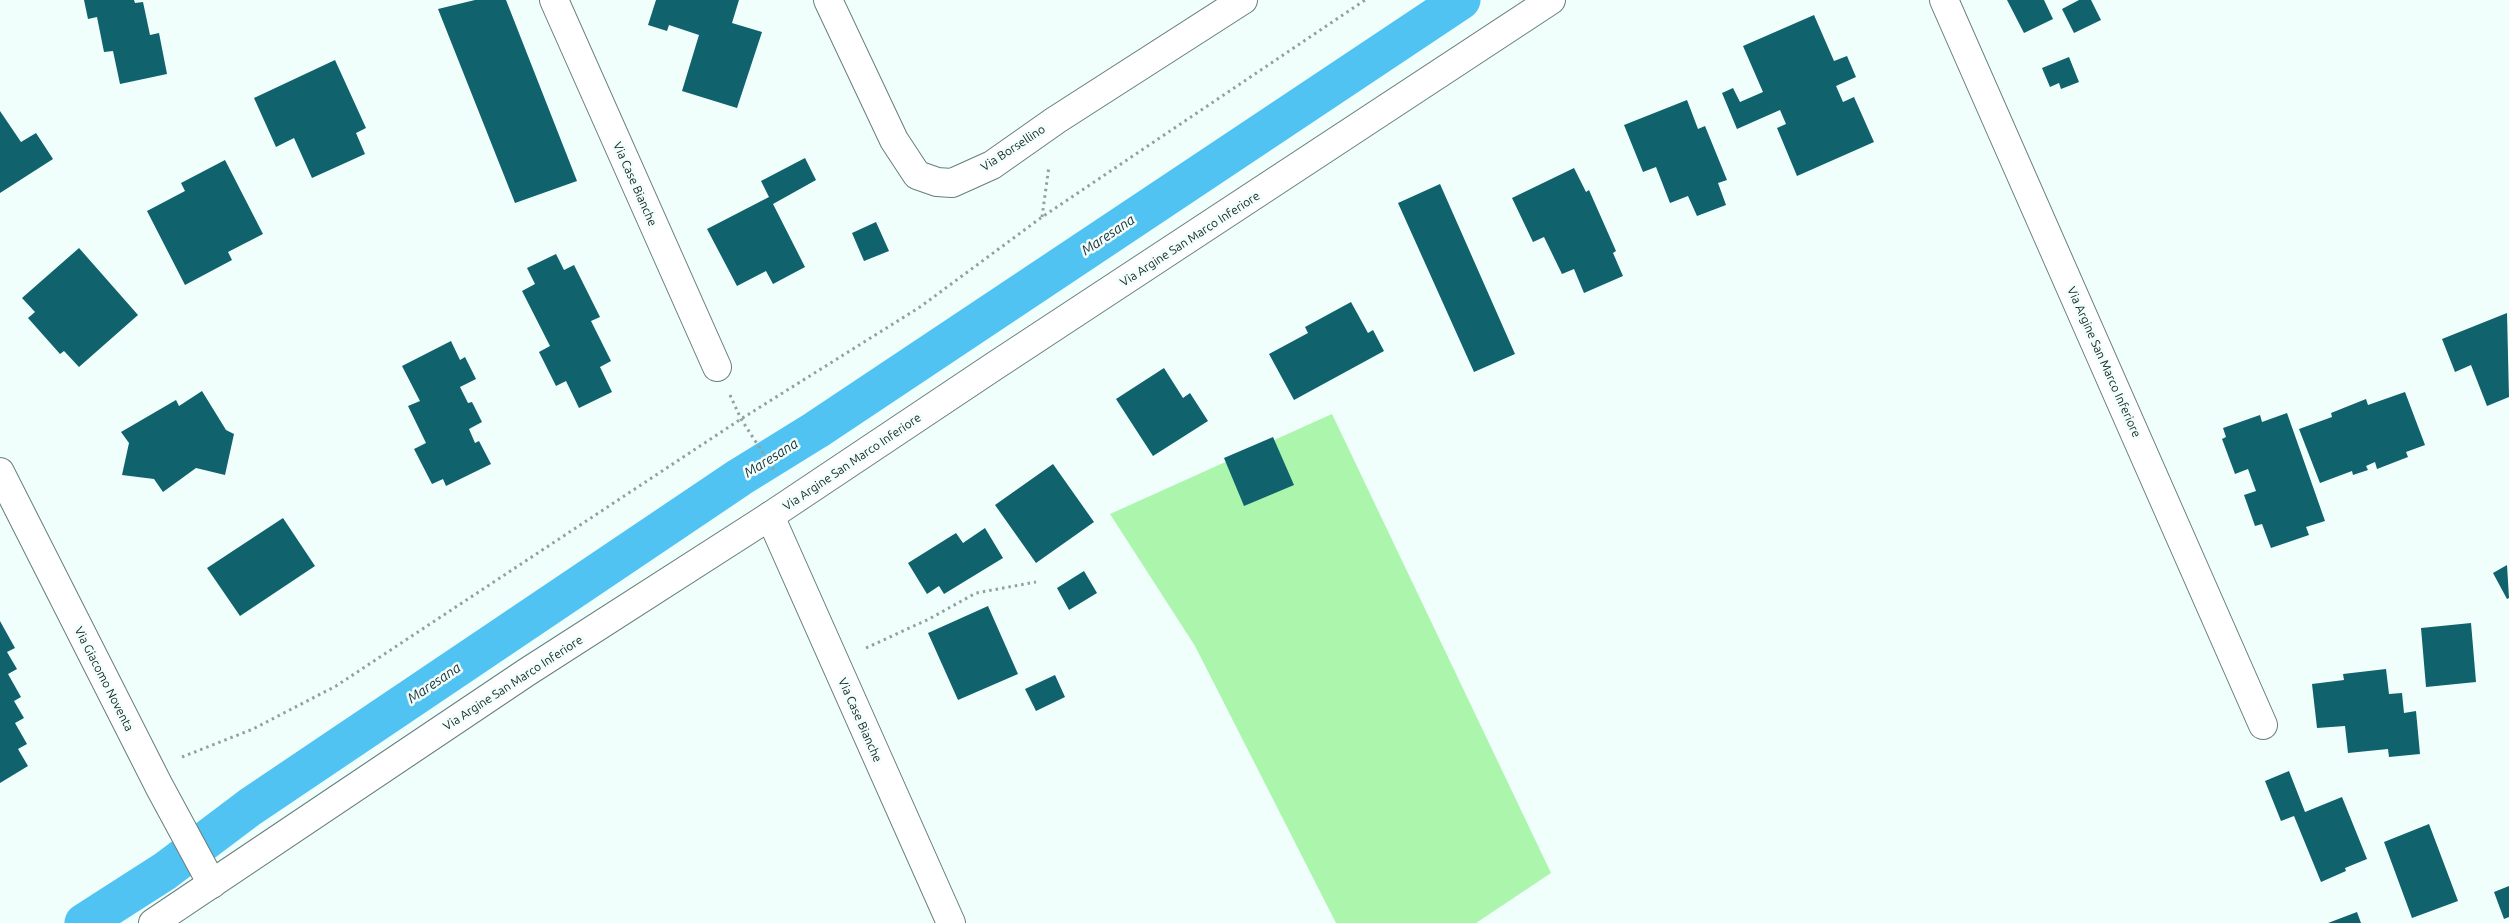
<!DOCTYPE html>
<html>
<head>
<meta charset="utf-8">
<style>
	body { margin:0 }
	canvas { display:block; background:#f0fefc }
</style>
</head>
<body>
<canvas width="2509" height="923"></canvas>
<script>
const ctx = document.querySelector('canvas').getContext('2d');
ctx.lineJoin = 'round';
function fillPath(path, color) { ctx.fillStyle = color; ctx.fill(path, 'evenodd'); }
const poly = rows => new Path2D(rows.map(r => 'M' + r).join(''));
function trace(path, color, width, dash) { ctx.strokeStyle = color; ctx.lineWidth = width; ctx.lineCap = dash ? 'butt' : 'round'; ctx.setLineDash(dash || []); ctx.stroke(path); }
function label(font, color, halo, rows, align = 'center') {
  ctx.font = font + ' Ubuntu,sans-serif'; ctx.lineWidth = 5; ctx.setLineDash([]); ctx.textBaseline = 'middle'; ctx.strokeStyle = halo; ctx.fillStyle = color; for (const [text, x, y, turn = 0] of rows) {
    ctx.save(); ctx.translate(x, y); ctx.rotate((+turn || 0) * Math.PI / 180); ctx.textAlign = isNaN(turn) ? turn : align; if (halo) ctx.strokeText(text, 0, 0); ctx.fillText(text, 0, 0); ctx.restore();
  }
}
fillPath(poly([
	[1332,414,1551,873,1476,923,1336,923,1195,646,1110,514]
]), '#abf5ac');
trace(poly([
	[84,923,165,871,250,807,740,477,816,430,1461,0]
]), '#50c3f3', 39);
fillPath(poly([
	[84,0,134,0,135,3,143,2,150,35,159,33,167,74,120,84,113,51,104,52,97,17,88,19],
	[475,0,506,0,577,181,515,203,438,9],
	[656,0,739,0,732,23,762,32,737,108,682,91,699,35,669,25,667,31,648,25],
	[2007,0,2044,0,2053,19,2024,33],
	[2079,0,2091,0,2101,20,2074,33,2062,9],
	[1814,15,1834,61,1847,56,1856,77,1836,86,1843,102,1854,97,1874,142,1797,176,1777,128,1786,124,1780,110,1737,129,1722,93,1733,88,1740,102,1763,92,1743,46],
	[2069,57,2079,82,2061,89,2059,83,2050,87,2042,68],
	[335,60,366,128,356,133,365,154,312,178,294,138,276,147,254,98],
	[1687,100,1698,129,1705,126,1727,180,1718,183,1726,205,1697,216,1688,196,1670,203,1656,167,1643,172,1624,125],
	[0,111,21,142,36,133,53,159,0,193],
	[805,158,816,180,773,204,805,267,773,284,766,271,737,286,707,229,769,197,761,181],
	[225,160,263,234,228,252,232,260,185,285,147,211,185,191,181,183],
	[1574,168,1586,192,1589,190,1616,251,1613,253,1623,276,1584,293,1574,269,1562,274,1544,237,1533,242,1512,198],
	[1440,184,1515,354,1474,372,1398,203],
	[876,222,889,251,864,261,852,233],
	[79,248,138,315,79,367,64,351,60,354,28,318,35,312,22,298],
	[556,254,564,270,574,265,600,317,591,321,611,361,600,367,612,392,579,408,566,381,556,386,539,352,550,346,522,291,535,284,527,268],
	[1351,302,1368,333,1373,330,1384,351,1294,400,1269,354,1308,333,1305,327],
	[2507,313,2509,397,2487,406,2471,365,2455,372,2442,339],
	[451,341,460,360,465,357,476,379,460,387,468,403,472,402,482,422,469,429,475,443,479,441,491,464,446,486,443,479,432,484,414,449,426,443,408,406,420,401,402,366],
	[1164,368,1183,398,1190,393,1208,421,1153,456,1116,399],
	[202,391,226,430,234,434,225,475,196,468,163,492,154,479,122,475,129,443,121,432,176,400,179,406],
	[2405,392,2425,445,2406,452,2408,457,2377,469,2375,462,2366,466,2368,470,2353,475,2352,471,2320,483,2299,429,2332,417,2331,413,2366,399,2368,405],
	[2287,413,2325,521,2306,527,2309,535,2271,548,2262,524,2255,526,2244,495,2256,491,2248,469,2235,474,2222,439,2226,437,2223,428,2260,415,2262,422],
	[1273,437,1294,485,1244,506,1224,458],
	[1053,464,1094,522,1036,563,995,505],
	[283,518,315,566,240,616,207,568],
	[985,528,1003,558,944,594,939,586,927,594,908,563,956,533,963,543],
	[2507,565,2509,598,2507,599,2493,573],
	[1084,571,1097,593,1069,610,1057,588],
	[988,606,1018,674,958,700,928,633],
	[0,621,15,648,7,652,17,669,8,674,21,697,14,701,24,718,15,723,27,744,18,749,28,766,0,783],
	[2471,623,2476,682,2426,687,2421,628],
	[2386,669,2389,694,2402,693,2404,713,2416,711,2420,754,2389,757,2388,749,2348,753,2345,726,2317,728,2312,684,2344,680,2343,674],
	[1055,675,1065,697,1036,711,1025,689],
	[2289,771,2305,812,2342,797,2367,859,2345,868,2346,871,2321,882,2294,816,2281,821,2265,781],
	[2429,824,2458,901,2412,918,2384,842],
	[2509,886,2509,917,2504,919,2494,892],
	[2357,912,2361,923,2328,923]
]), '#10626d');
const minor = poly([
	[554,0,717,367],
	[828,0,894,140,917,175,937,182,952,183,992,165,1056,120,1243,0],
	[1944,0,2263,725],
	[0,472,159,786,212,884],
	[770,516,951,923]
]);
const tertiary = poly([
	[153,923,527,672,770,516,993,367,1551,0]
]);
trace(minor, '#687e7b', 30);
trace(tertiary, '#687e7b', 30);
trace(poly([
	[1042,217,1049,166],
	[730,395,741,419,776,473],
	[866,648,929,619,976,593,1036,582],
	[182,757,253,729,336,686,741,419,920,307,1042,217,1365,0]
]), '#94a09e', 3, [2.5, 4]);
trace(minor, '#fff', 28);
trace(tertiary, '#fff', 28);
label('12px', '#182120', '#f0fefc', [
	["Via Borsellino",1013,148,-33],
	["Via Case Bianche",635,184,66],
	["Via Argine San Marco Inferiore",1190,239,-33],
	["Via Argine San Marco Inferiore",2104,362,66],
	["Via Argine San Marco Inferiore",852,462,-34],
	["Via Giacomo Noventa",104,679,63],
	["Via Argine San Marco Inferiore",513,683,-33],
	["Via Case Bianche",860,720,66]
]);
label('italic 14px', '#1a2e37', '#f0fefc', [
	["Maresana",1108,235,-34],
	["Maresana",771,458,-32],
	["Maresana",434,683,-34]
]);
</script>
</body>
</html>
